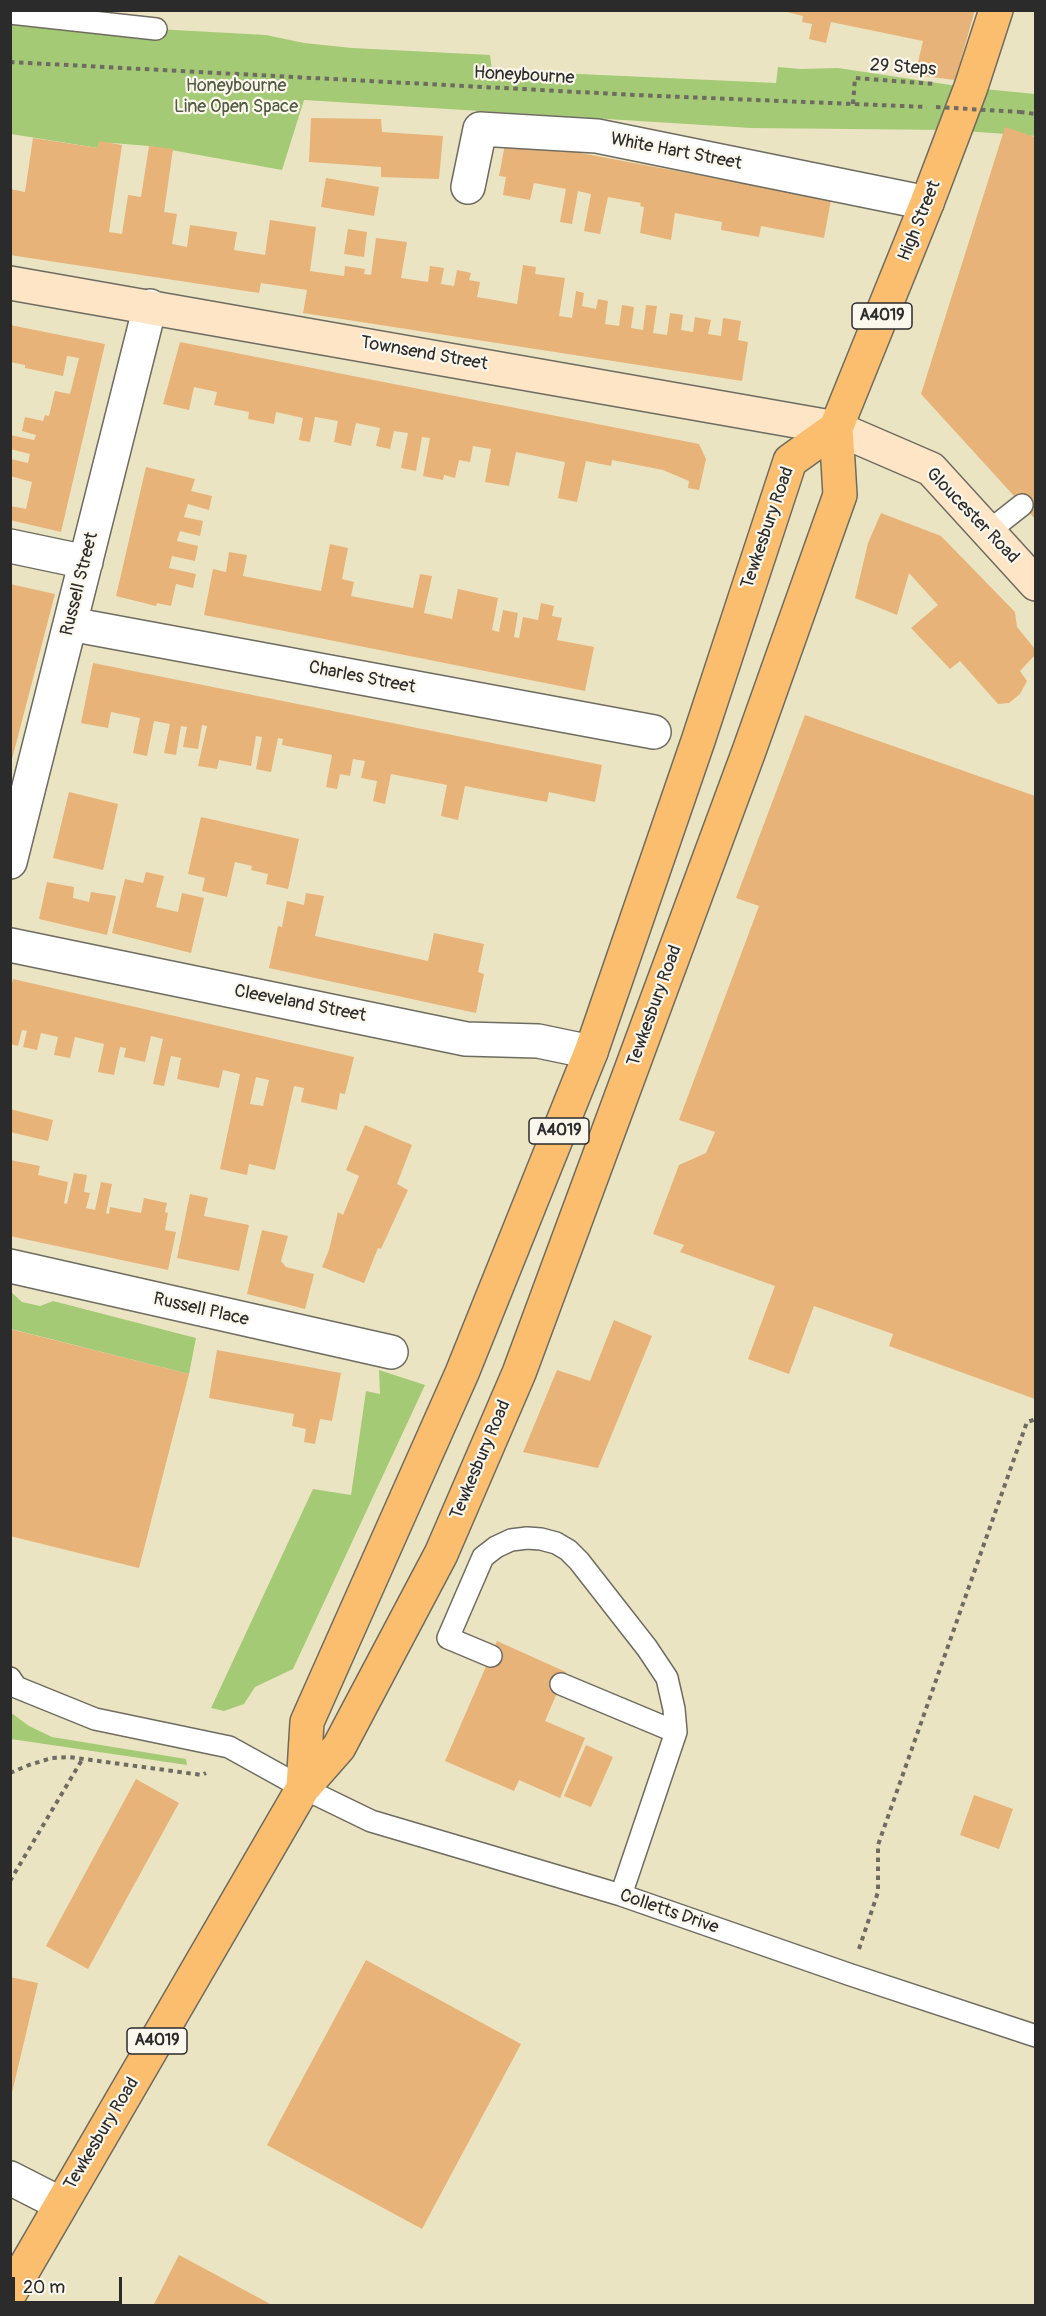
<!DOCTYPE html>
<html>
<head>
<meta charset="utf-8">
<style>
	body { margin:0 }
	#map { position:relative; width:1046px; height:2316px; overflow:hidden; background:#ebe4c3; font-family:Pangolin,sans-serif }
	canvas { display:block }
	.frame { position:absolute; inset:0; border:12px solid #2b2b2b; pointer-events:none }
	.scale { position:absolute; left:12px; top:2277px; width:110px; height:27px; box-sizing:border-box; border:3px solid #2b2b2b; border-top:0; padding-left:8px; font-size:18px; line-height:21px; white-space:nowrap; color:#2b2b2b; -webkit-text-stroke:4px #fbf7ec; paint-order:stroke }
</style>
</head>
<body>
<div id="map">
<canvas width="1046" height="2316"></canvas>
<div class="frame"></div>
<div class="scale">20 m</div>
</div>
<script>
const ctx = document.querySelector('canvas').getContext('2d');
ctx.lineJoin = 'round';
function fillPath(path, color) { ctx.fillStyle = color; ctx.fill(path, 'evenodd'); }
const poly = rows => new Path2D(rows.map(r => 'M' + r).join(''));
function trace(path, color, width, dash) { ctx.strokeStyle = color; ctx.lineWidth = width; ctx.lineCap = dash ? 'butt' : 'round'; ctx.setLineDash(dash || []); ctx.stroke(path); }
function label(font, color, halo, rows, align = 'center') {
  ctx.font = font + ' Pangolin,sans-serif'; ctx.lineWidth = 4.5; ctx.setLineDash([]); ctx.textBaseline = 'middle'; ctx.strokeStyle = halo; ctx.fillStyle = color; for (const [text, x, y, turn = 0] of rows) {
    ctx.save(); ctx.translate(x, y); ctx.rotate((+turn || 0) * Math.PI / 180); ctx.textAlign = isNaN(turn) ? turn : align; if (halo) ctx.strokeText(text, 0, 0); ctx.fillText(text, 0, 0); ctx.restore();
  }
}
fillPath(poly([
	[10,13,156,29,266,35,304,43,352,48,490,55,492,70,776,83,778,67,800,69,838,68,964,87,1035,94,1035,136,949,130,751,128,304,100,282,170,149,146,99,142,98,148,11,134],
	[10,1291,22,1302,40,1306,53,1301,196,1338,189,1374,11,1329],
	[379,1370,425,1385,293,1669,255,1687,244,1704,224,1711,211,1708,313,1489,351,1495,366,1391,380,1394],
	[10,1712,29,1726,52,1737,186,1759,187,1765,11,1739]
]), '#a5ca75');
fillPath(poly([
	[779,10,975,10,955,80,915,75,923,41,831,22,826,43,809,39,812,24,802,22,803,16],
	[311,118,381,119,382,132,443,136,439,179,381,177,381,167,309,162],
	[1005,127,1035,137,1035,519,921,394],
	[33,138,98,148,99,141,122,145,109,232,122,234,128,195,141,197,149,146,173,149,164,212,177,214,172,244,187,247,190,225,237,232,234,250,265,255,270,220,316,227,310,271,344,276,345,266,365,269,364,274,371,275,376,238,407,242,401,278,428,282,430,266,444,268,441,284,454,286,457,270,471,273,469,280,480,282,477,297,517,304,523,265,536,267,535,274,565,278,559,316,572,318,576,291,584,293,582,306,596,309,598,299,608,301,605,324,619,326,622,305,634,307,631,328,643,330,646,305,657,306,653,333,667,335,670,313,683,315,681,330,693,332,695,317,711,320,708,334,721,336,723,318,741,321,738,340,748,342,742,381,303,313,307,290,261,283,259,293,10,255,10,189,25,192],
	[506,139,831,200,824,238,761,226,759,237,721,230,722,222,675,213,671,240,640,233,644,207,640,206,641,203,608,197,600,234,584,231,591,194,578,191,572,224,560,222,566,189,534,183,530,200,503,195,506,177,499,176],
	[326,178,379,187,374,216,321,207],
	[348,229,367,232,364,257,344,254],
	[10,325,105,344,61,532,10,520,10,506,26,509,32,482,10,476,11,459,28,463,30,454,10,449,10,435,34,440,36,435,22,431,25,417,43,421,45,415,49,416,55,391,70,394,79,358,67,356,63,376,25,368,25,365,10,362],
	[180,342,699,444,706,459,699,490,688,488,689,481,663,470,612,460,611,466,586,461,577,502,558,498,565,462,516,452,509,486,485,482,491,449,473,446,470,462,459,460,455,478,444,475,443,480,423,476,430,438,422,437,416,471,401,468,408,433,394,431,390,449,376,446,380,428,356,423,351,446,334,442,338,421,315,417,310,442,299,440,303,418,276,412,274,424,248,419,249,412,214,405,217,392,194,387,189,410,163,404],
	[146,467,195,479,191,491,212,496,209,510,188,504,184,517,203,521,200,536,180,531,177,541,198,546,195,561,172,556,169,568,196,574,193,588,176,584,171,606,157,603,156,606,116,596],
	[881,513,941,536,1015,612,1017,627,1035,649,1035,655,1020,671,1027,681,1020,694,1009,703,998,704,960,661,950,669,911,628,938,605,909,573,897,615,855,598,868,543],
	[330,544,348,548,342,579,354,582,351,596,413,608,420,574,432,576,424,613,452,619,458,589,498,598,492,630,499,632,503,610,518,613,514,637,519,638,523,617,538,620,541,603,554,606,552,616,562,618,557,640,594,647,585,691,204,615,213,569,226,572,229,552,247,555,243,576,321,591],
	[10,584,55,594,11,763,10,763],
	[93,663,602,765,595,802,549,792,547,802,465,786,458,820,441,816,447,785,391,774,385,804,373,801,377,781,361,778,365,761,353,759,350,776,340,774,337,789,326,787,332,755,282,745,283,739,278,738,271,772,256,769,262,737,256,736,251,766,219,760,217,769,198,766,207,726,202,725,198,749,183,747,187,727,181,726,176,755,164,753,170,724,154,721,147,756,133,753,140,718,111,712,108,728,81,723],
	[805,715,1035,796,1035,1399,889,1346,893,1334,814,1306,789,1374,748,1359,775,1286,680,1252,684,1245,653,1234,679,1165,706,1153,715,1132,679,1120,759,906,736,898],
	[69,792,118,804,103,870,53,858],
	[201,817,299,839,288,889,266,884,268,874,251,870,252,866,235,862,227,897,202,891,205,878,188,874],
	[146,872,164,876,156,907,178,912,182,893,204,898,191,953,112,933,125,879,143,883],
	[47,882,74,887,73,898,89,902,91,892,116,896,107,935,39,919],
	[306,893,324,896,315,936,428,961,434,933,484,944,478,972,484,974,476,1013,269,968,278,926,282,927,287,901,304,905],
	[13,979,354,1057,345,1094,340,1093,337,1110,301,1102,304,1088,294,1086,275,1170,249,1164,247,1175,220,1169,240,1074,223,1070,219,1088,177,1079,181,1058,171,1056,164,1086,153,1084,163,1039,151,1036,145,1062,124,1057,126,1048,120,1047,114,1075,98,1072,104,1044,75,1037,70,1058,54,1055,58,1037,41,1033,37,1050,23,1047,27,1031,22,1030,18,1046,10,1044,10,991],
	[256,1077,269,1080,263,1106,250,1104],
	[10,1109,53,1120,48,1141,10,1132],
	[365,1125,412,1145,397,1184,408,1190,381,1249,378,1248,364,1283,322,1267,329,1250,338,1212,343,1215,359,1176,346,1170],
	[10,1160,40,1166,38,1175,68,1182,64,1203,67,1204,74,1173,87,1175,84,1192,90,1193,86,1208,95,1210,101,1182,112,1184,106,1213,109,1214,110,1207,141,1213,144,1198,167,1203,165,1212,168,1213,165,1230,176,1232,168,1270,10,1236],
	[190,1194,208,1198,204,1216,249,1225,239,1271,177,1258],
	[262,1230,288,1236,281,1261,286,1267,314,1274,305,1309,247,1294],
	[614,1320,652,1336,598,1468,523,1452,557,1370,590,1381],
	[10,1329,189,1374,139,1568,10,1536],
	[217,1350,341,1373,332,1421,320,1419,315,1444,304,1442,306,1429,292,1426,294,1414,209,1398],
	[497,1641,566,1672,545,1721,585,1738,560,1798,519,1780,514,1791,445,1761],
	[586,1745,613,1757,591,1807,564,1796],
	[136,1779,179,1803,88,1969,46,1946],
	[974,1795,1013,1809,999,1849,960,1835],
	[366,1960,521,2044,422,2229,267,2145],
	[10,1977,38,1983,11,2097,10,2097],
	[179,2255,274,2306,153,2306]
]), '#e7b379');
const lane = poly([
	[10,13,156,29],
	[989,531,1022,505],
	[491,1656,448,1638,483,1557,496,1547,511,1540,527,1538,541,1539,556,1543,568,1550,579,1561,647,1648,667,1678,674,1709,676,1732,621,1895],
	[10,1678,16,1687,95,1719,229,1747,303,1788,371,1821,621,1895,851,1975,1036,2036],
	[561,1684,676,1732]
]);
const street = poly([
	[468,187,480,129,597,136,927,203],
	[10,546,86,562],
	[70,624,654,732],
	[10,862,150,306],
	[10,945,466,1039,538,1041,591,1052],
	[10,1266,391,1352],
	[10,2178,61,2204]
]);
const secondary = poly([
	[10,283,836,428,931,469,1036,584]
]);
const highway = poly([
	[303,1788,307,1722,462,1373,591,1052,698,741,790,461,836,428],
	[10,2293,303,1788,339,1747,441,1554,519,1373,749,751,840,495,836,428,927,203,971,87,996,10]
]);
trace(lane, '#6e6c60', 24);
trace(street, '#6e6c60', 36);
trace(secondary, '#6e6c60', 36);
trace(highway, '#6e6c60', 36);
trace(poly([
	[10,62,635,95,927,107],
	[853,104,855,78,934,84],
	[1020,112,1036,114],
	[10,1773,29,1765,52,1758,69,1757,202,1775,206,1773],
	[10,1881,83,1758],
	[859,1949,878,1892,878,1845,1027,1422,1036,1419]
]), '#6e6c60', 4, [4.5, 4.5]);
trace(lane, '#fff', 21);
trace(street, '#fff', 33);
trace(secondary, '#fde5c5', 33);
trace(highway, '#fbbd6e', 33);
trace(poly([
	[936,107,1020,112]
]), '#6e6c60', 4, [4.5, 4.5]);
for (const [x, y, w] of [
	[882,316,60],
	[559,1131,60],
	[157,2041,60]
]) { const box = new Path2D(); box.roundRect(x - w / 2, y - 13, w, 26, 4.5); ctx.fillStyle = '#fbf7ec'; ctx.fill(box); trace(box, '#2b2b2b', 1.5); }
label('bold 16px', '#2b2b2b', null, [
	["A4019",882,316],
	["A4019",559,1131],
	["A4019",157,2041]
]);
label('18px', '#2b2b2b', '#fbf7ec', [
	["29 Steps",903,68,4],
	["Honeybourne",524,76,3],
	["White Hart Street",676,152,11],
	["High Street",920,221,-68],
	["Townsend Street",424,354,10],
	["Gloucester Road",972,516,46],
	["Tewkesbury Road",768,528,-71],
	["Russell Street",80,584,-76],
	["Charles Street",362,678,11],
	["Cleeveland Street",300,1004,11],
	["Tewkesbury Road",655,1006,-70],
	["Russell Place",201,1310,13],
	["Tewkesbury Road",481,1460,-67],
	["Colletts Drive",669,1912,19],
	["Tewkesbury Road",102,2134,-59]
]);
label('18px', '#505b41', '#fbf7ec', [
	["Honeybourne",236,86],
	["Line Open Space",236,107]
]);
</script>
</body>
</html>
